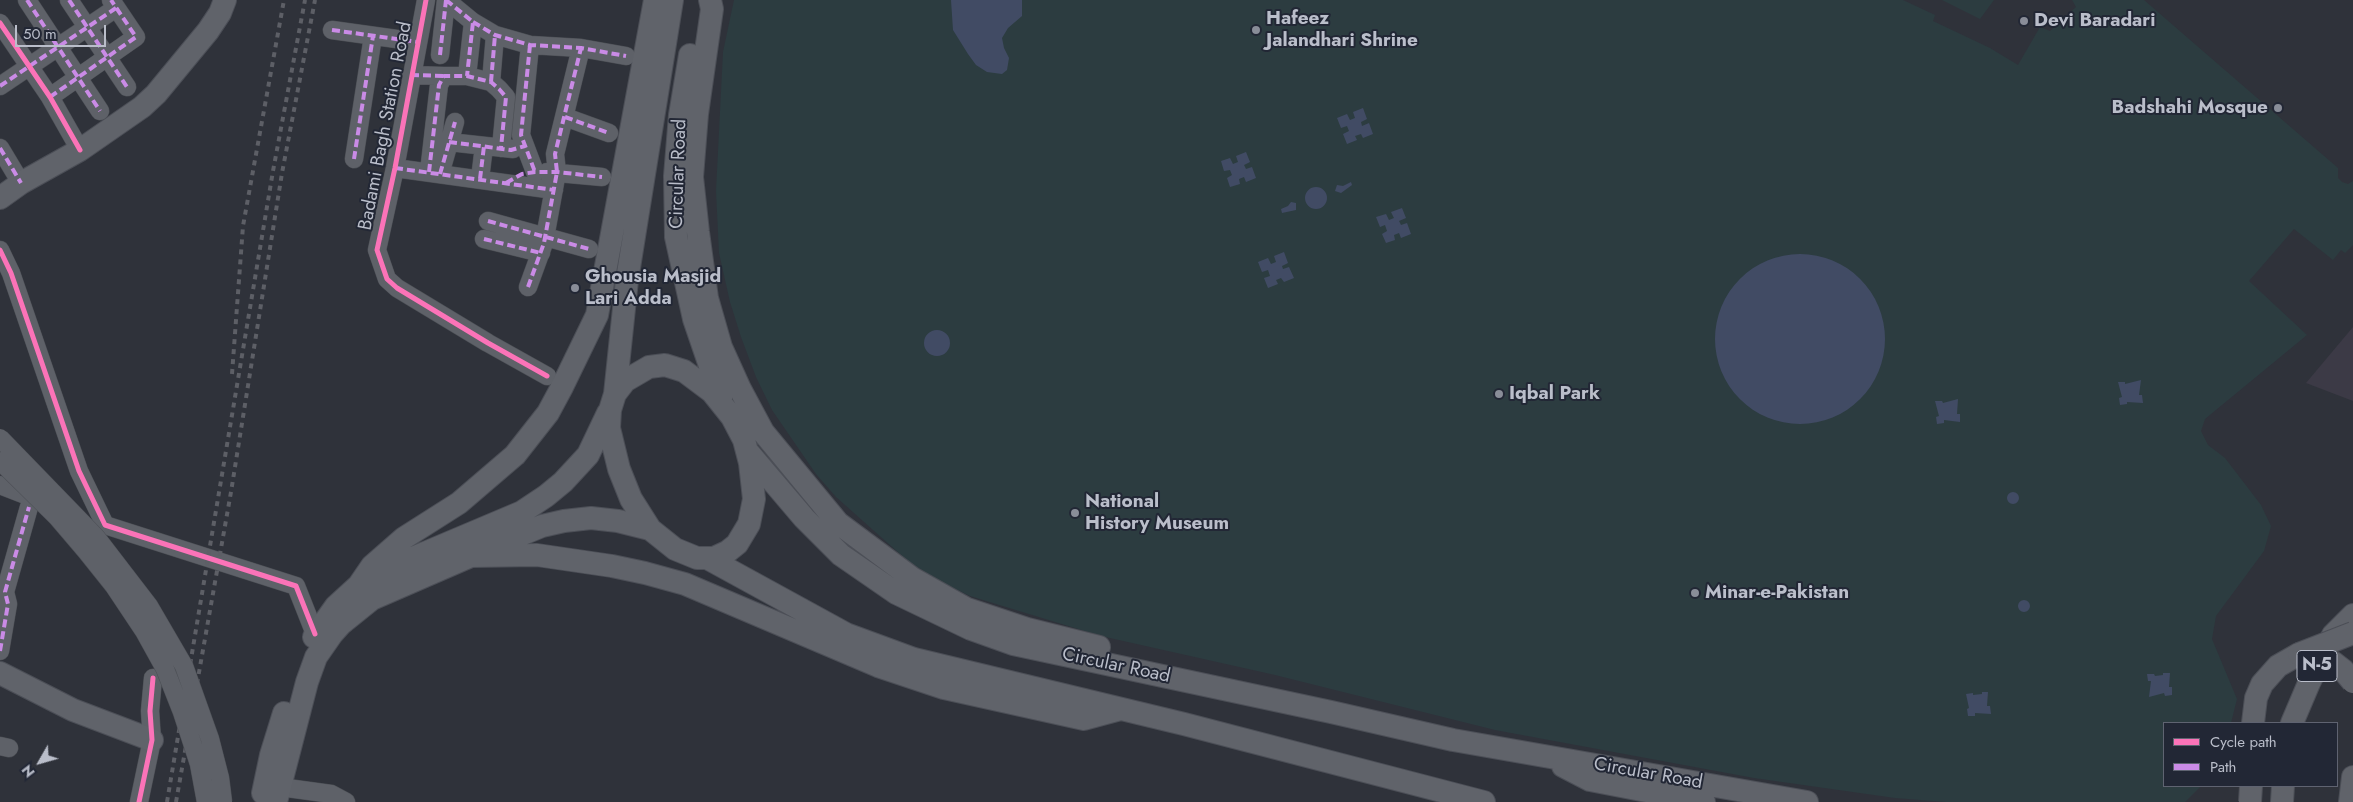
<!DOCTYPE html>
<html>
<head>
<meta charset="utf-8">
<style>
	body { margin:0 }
	#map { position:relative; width:2353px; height:802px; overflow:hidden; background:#2f323a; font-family:Jost,sans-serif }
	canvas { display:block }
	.legend { position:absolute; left:2163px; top:722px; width:175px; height:65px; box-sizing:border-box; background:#222735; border:1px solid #5f6371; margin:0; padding:6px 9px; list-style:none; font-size:15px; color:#babeca }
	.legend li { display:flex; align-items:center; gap:10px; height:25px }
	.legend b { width:25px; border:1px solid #5f6371 }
	.north { position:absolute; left:15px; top:737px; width:50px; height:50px; -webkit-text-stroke:4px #222735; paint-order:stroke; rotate:232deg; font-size:14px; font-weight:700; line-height:20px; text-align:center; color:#babeca }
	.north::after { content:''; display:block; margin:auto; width:18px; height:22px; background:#babeca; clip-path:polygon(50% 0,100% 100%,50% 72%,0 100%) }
	.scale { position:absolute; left:15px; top:25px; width:91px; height:22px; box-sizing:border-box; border:2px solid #babeca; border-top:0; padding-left:6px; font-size:15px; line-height:18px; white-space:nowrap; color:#babeca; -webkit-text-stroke:4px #222735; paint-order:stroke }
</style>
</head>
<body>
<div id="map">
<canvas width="2353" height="802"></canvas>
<ul class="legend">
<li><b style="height:6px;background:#fb73b8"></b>Cycle path</li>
<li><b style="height:6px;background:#ca8be6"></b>Path</li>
</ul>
<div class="north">N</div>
<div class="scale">50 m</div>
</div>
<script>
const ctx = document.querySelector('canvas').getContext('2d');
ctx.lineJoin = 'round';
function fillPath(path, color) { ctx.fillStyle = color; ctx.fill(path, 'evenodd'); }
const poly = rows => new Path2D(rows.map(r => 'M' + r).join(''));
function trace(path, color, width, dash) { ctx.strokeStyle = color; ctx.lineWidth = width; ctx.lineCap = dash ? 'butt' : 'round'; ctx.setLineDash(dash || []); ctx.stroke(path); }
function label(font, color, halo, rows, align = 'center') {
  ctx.font = font + ' Jost,sans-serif'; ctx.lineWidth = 4; ctx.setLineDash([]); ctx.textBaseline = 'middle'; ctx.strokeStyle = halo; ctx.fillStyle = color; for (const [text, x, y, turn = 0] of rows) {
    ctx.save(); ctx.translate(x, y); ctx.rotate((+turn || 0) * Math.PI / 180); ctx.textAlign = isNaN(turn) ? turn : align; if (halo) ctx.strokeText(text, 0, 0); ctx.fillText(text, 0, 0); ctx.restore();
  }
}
fillPath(poly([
	[2353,327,2353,401,2306,383]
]), '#3c3a46');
fillPath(poly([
	[734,0,1903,0,1935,15,1933,21,1990,48,2018,65,2040,27,2050,31,2076,7,2072,0,2144,0,2338,168,2338,178,2342,182,2348,184,2353,181,2353,245,2345,253,2341,250,2333,260,2294,229,2249,281,2307,335,2205,419,2201,431,2208,445,2225,458,2261,505,2271,526,2264,551,2216,616,2212,639,2237,699,2231,723,2164,723,2164,786,2201,786,2185,802,1946,802,1895,798,1754,778,1495,730,1275,675,1101,636,970,596,943,583,909,562,836,497,816,474,772,410,756,377,741,337,730,302,719,253,716,191,723,52],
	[1942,0,1994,0,1980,19]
]), '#2c3c40');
fillPath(poly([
	[951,0,1022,0,1022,16,1008,28,1002,38,1004,48,1009,58,1007,70,1002,74,987,72,976,65,968,54,953,30],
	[1363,108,1367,119,1361,122,1362,126,1369,123,1373,134,1363,138,1361,134,1355,136,1357,140,1347,144,1343,134,1349,131,1347,126,1341,128,1337,118,1347,114,1350,120,1355,118,1353,112],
	[1246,152,1250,162,1244,165,1246,169,1252,167,1256,178,1246,182,1244,177,1239,179,1240,184,1230,187,1227,178,1232,175,1230,170,1224,171,1221,161,1230,158,1233,164,1238,162,1236,156],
	[1351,182,1352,185,1341,193,1335,191,1337,185,1343,186],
	'1305 198a11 11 0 1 1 22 0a11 11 0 1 1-22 0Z',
	[1291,202,1296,203,1296,210,1282,213,1281,209,1288,206],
	[1402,208,1406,218,1399,221,1401,225,1407,223,1411,234,1401,238,1399,233,1394,235,1395,240,1386,243,1382,234,1387,231,1385,225,1380,227,1376,217,1386,214,1389,220,1394,218,1391,212],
	[1284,252,1288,263,1282,266,1283,269,1289,267,1294,278,1284,282,1281,278,1276,280,1278,284,1268,288,1264,278,1270,276,1268,270,1262,272,1258,262,1268,258,1271,264,1276,262,1274,256],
	'1715 339a85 85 0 1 1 170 0a85 85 0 1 1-170 0Z',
	'924 343a13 13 0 1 1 26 0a13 13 0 1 1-26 0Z',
	[2141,380,2139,395,2142,395,2143,403,2127,402,2127,404,2120,405,2119,398,2122,397,2118,382,2125,382,2125,384],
	[1958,399,1957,414,1960,414,1960,422,1944,420,1944,423,1937,424,1936,417,1939,416,1935,401,1942,401,1943,403],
	'2007 498a6 6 0 1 1 12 0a6 6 0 1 1-12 0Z',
	'2018 606a6 6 0 1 1 12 0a6 6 0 1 1-12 0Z',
	[2163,673,2170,673,2169,687,2172,687,2172,695,2165,696,2164,693,2149,697,2151,681,2148,681,2147,674,2154,674,2155,676,2163,675],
	[1982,692,1988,692,1987,706,1990,706,1991,714,1975,713,1975,716,1968,716,1967,709,1969,708,1966,694,1973,693,1973,695,1982,694]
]), '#414b64');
const minor = poly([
	[27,0,100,111],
	[69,0,127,87],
	[426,0,395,168,377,250,387,279,397,288,488,343,547,376],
	[446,0,473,22,467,76],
	[473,22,495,35,530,45,581,48,626,56],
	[0,23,50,97,80,150],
	[332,30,418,42],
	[530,45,521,135,535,172],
	[440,55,446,0],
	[411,75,444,76],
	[491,82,495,35],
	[0,86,116,8],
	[50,97,136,37,111,0],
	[565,117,609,133],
	[449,142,513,149],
	[0,148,21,183],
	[354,159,373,36],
	[395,168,554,190],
	[429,172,439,85,444,76,467,76,491,82,499,89,506,97,501,148],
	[547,172,602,177],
	[440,174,455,122],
	[480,179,484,146],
	[488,221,589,249],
	[484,239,541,253],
	[0,250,11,273,79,471,105,525,296,586,315,634],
	[528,287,544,243,557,172,555,154,581,48],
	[0,485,41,501],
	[0,651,8,604,5,592,29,507],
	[0,746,9,748],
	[280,787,331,794,346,802],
	[139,802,152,740,150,711,153,678]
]);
const major = poly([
	[710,0,712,9,697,114,692,177,698,232,707,298,721,347,740,389,763,432,838,523,912,578,967,609,1027,629,1099,647],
	[690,55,680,115,675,176,676,237,694,319,721,398],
	[0,198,21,183,80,150,142,107,156,94,208,31,220,13,225,0],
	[615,394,627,280,672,0],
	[747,451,804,518,841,555,896,593,971,629,1013,644,1331,712,1453,740,1807,802],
	[479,552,542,526,564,521,591,518,618,521,650,529,675,549,697,558,714,558,727,552,737,544,749,524,754,499,750,463,744,440,732,417,712,392,684,371,665,365,649,367,625,381,615,394,610,410,609,428,619,469,631,499,650,529],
	[709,559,846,634,914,659,1184,724,1484,802],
	[359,585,372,566,404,538,459,503,515,455,548,413,562,387,597,315,655,0],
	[314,637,336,606,359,585,380,572,522,512,546,496,563,482,588,455,608,413],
	[0,673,73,710,152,740],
	[2253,723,2256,698,2262,684,2278,666,2299,654],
	[2292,723,2309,683,2333,635,2353,615],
	[1563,766,1590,780,1704,802],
	[263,793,271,755,284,713],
	[276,802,307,682,316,657,332,634,341,624,372,599,471,556,537,555,612,566,645,573,685,584,878,666,944,688,1084,719,1121,709],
	[2282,802,2283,786],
	[2350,802,2353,777]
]);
trace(minor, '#4c4f55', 19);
trace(major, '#4c4f57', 24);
trace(minor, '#5e6168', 18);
trace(major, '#60636a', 22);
trace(poly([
	[232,374,243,226,284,0],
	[167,802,273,171,305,0],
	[176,802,231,492,282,173,315,0]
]), '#5d5f66', 4, [5, 5]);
const minorBridge = poly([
	[0,438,96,537,149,606,184,666,210,739,220,778,223,802],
	[0,461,57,517,86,551,114,586,144,631,165,669,182,712,199,764,206,802]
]);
const majorBridge = poly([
	[2299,654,2319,658,2334,663,2343,670,2353,682],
	[2299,654,2353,633],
	[2250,802,2251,786]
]);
trace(minorBridge, '#4c4f55', 19, []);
trace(majorBridge, '#4c4f57', 24, []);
trace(minorBridge, '#5e6168', 18);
trace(majorBridge, '#60636a', 22);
trace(poly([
	[27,0,100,111],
	[69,0,127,87],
	[446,0,473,22,467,76],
	[473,22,495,35,530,45,581,48,626,56],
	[332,30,418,42],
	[530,45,521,135,535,172],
	[440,55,446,0],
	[411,75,444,76],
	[491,82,495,35],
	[0,86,116,8],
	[50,97,136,37,111,0],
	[565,117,609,133],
	[449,142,511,150,525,146],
	[0,148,21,183],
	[354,159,373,36],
	[395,168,554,190],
	[429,172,439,85,444,76,467,76,491,82,499,89,506,97,501,148],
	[440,174,455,122],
	[480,179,484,146],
	[506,183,522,174,535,172,557,172,602,177],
	[488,221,589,249],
	[484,239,541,253],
	[528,287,544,243,557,172,555,154,581,48],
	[0,651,8,604,5,592,29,507]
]), '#ca8be6', 4, [8, 4]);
trace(poly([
	[426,0,395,168,377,250,387,279,397,288,488,343,547,376],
	[0,23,50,97,80,150],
	[0,250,11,273,79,471,105,525,296,586,315,634],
	[139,802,152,740,150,711,153,678]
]), '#fb73b8', 5);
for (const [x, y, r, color] of [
	[2024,21,5,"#898d98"],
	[1256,30,5,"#898d98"],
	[2278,108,5,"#898d98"],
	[575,288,5,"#898d98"],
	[1499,394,5,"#898d98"],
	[1075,513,5,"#898d98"],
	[1695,593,5,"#898d98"]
]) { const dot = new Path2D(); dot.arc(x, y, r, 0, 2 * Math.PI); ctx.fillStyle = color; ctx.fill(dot); trace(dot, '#222735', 2); }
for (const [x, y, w] of [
	[2317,666,40]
]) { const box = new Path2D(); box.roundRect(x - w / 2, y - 15.5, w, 31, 4); ctx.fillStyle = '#222735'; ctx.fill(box); trace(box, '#babeca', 1); }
label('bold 18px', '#babeca', null, [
	["N-5",2317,666]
]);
label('bold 19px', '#babeca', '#222735', [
	["Hafeez",1266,19],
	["Jalandhari Shrine",1266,41],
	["Devi Baradari",2034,21],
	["Badshahi Mosque",2268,108,"right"],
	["Ghousia Masjid",585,277],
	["Lari Adda",585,299],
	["Iqbal Park",1509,394],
	["National",1085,502],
	["History Museum",1085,524],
	["Minar-e-Pakistan",1705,593]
], 'left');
label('19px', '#babeca', '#222735', [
	["Badami Bagh Station Road",386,126,-79],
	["Circular Road",679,174,-88],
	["Circular Road",1116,666,12],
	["Circular Road",1648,774,10]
]);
</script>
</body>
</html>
